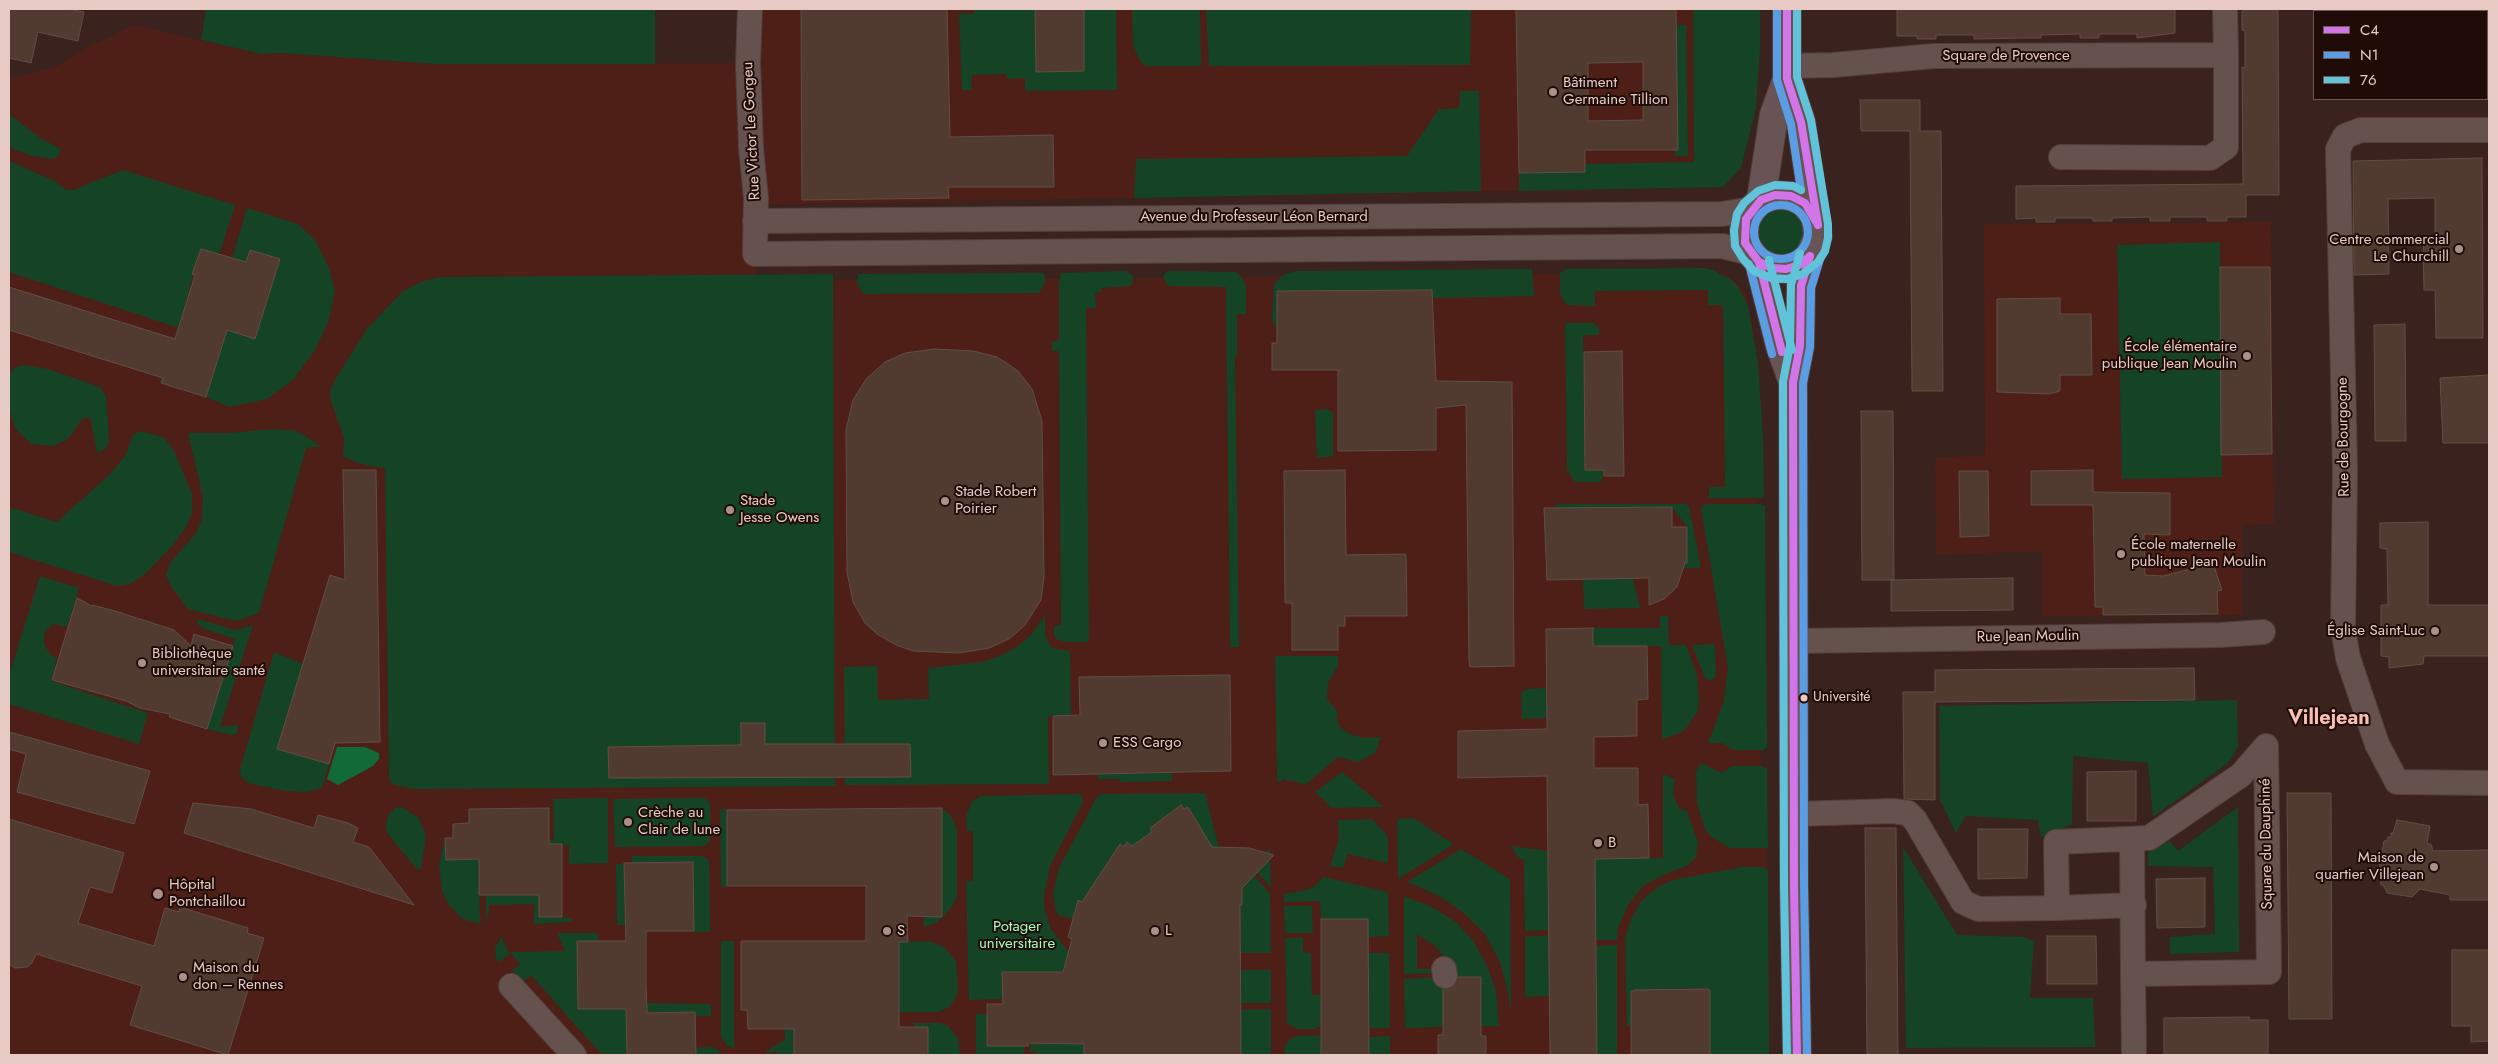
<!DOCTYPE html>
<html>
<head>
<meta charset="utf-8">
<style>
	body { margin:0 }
	#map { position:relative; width:2498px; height:1064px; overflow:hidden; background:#3a221e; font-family:Jost,sans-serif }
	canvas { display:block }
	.frame { position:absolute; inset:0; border:10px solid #e7cac4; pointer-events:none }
	.legend { position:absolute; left:2313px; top:10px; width:175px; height:90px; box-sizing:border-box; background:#1f0c08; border:1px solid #6f5853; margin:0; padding:6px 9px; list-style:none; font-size:15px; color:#e7cac4 }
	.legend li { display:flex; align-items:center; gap:10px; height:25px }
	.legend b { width:25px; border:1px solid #6f5853 }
</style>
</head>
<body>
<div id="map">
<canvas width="2498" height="1064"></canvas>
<div class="frame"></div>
<ul class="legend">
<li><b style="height:6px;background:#d275e9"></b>C4</li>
<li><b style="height:6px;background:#5a9de2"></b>N1</li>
<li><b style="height:6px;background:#61c3d9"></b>76</li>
</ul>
</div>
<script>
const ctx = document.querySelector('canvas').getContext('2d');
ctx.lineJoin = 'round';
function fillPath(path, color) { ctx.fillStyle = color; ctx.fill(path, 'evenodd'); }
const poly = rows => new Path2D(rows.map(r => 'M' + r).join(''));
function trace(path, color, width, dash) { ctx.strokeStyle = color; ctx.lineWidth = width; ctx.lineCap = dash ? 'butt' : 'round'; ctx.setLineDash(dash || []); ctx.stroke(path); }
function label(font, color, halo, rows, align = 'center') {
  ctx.font = font + ' Jost,sans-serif'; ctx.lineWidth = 4; ctx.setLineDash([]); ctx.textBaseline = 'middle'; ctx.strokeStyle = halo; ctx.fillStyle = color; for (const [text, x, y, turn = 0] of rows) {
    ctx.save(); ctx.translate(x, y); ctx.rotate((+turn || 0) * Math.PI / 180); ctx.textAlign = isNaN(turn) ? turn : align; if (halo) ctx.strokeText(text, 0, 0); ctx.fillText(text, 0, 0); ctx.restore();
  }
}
fillPath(poly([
	[749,9,1760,9,1760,50,1756,108,1741,168,1723,187,755,205,756,281,1724,273,1745,291,1754,332,1761,765,1767,769,1767,1055,9,1055,9,76,12,79,55,67,88,47,134,25,262,54,282,53,436,64,748,63],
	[2271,222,2274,524,2242,525,2242,615,2042,616,2042,552,1936,554,1935,457,1985,456,1984,224]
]), '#4e1f16');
fillPath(poly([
	[206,9,655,9,655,64,436,64,282,53,262,54,201,40],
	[974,9,1116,9,1117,90,1025,91,1025,78,1007,79,1006,74,972,75,971,90,962,90,959,13,973,14],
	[1132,9,1200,9,1201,66,1146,66,1140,61,1133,45],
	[1206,9,1471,9,1470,65,1209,66],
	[1693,9,1760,9,1760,50,1756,108,1741,168,1723,187,1519,191,1519,173,1585,172,1585,164,1694,162],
	[1676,25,1686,25,1688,156,1675,156],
	[1460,91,1479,91,1481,191,1134,198,1136,159,1407,156,1439,109,1459,108],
	[9,114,40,138,61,149,58,156,53,159,29,155,9,147],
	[9,161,55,181,66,190,73,190,123,170,235,205,219,255,200,249,179,328,9,272],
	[247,208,298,224,315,240,329,268,335,291,328,323,315,350,293,380,267,399,229,407,206,397,227,330,256,338,280,259,250,250,246,263,232,259],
	'1759 231a23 23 0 1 1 46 0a23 23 0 1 1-46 0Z',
	[2220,242,2222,477,2122,479,2117,245],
	[1704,268,1713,270,1733,281,1739,288,1748,306,1758,363,1763,436,1764,496,1760,498,1709,498,1709,487,1725,487,1723,305,1708,305,1708,290,1595,291,1595,306,1567,305,1560,295,1560,273,1565,269],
	[1532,269,1534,296,1432,298,1432,290,1277,291,1277,318,1281,335,1272,320,1274,284,1285,274,1296,271],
	[1126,271,1133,276,1133,283,1130,286,1101,288,1101,292,1095,293,1096,308,1086,308,1089,642,1065,642,1056,639,1054,635,1054,626,1061,625,1059,351,1052,351,1052,341,1059,341,1059,281,1061,273],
	[1169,271,1235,272,1240,275,1246,285,1246,314,1237,314,1237,356,1235,356,1239,647,1230,647,1226,287,1168,286,1163,277,1166,272],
	[1044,273,1046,281,1039,293,864,294,857,284,858,274],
	[833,274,835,786,412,789,392,784,389,778,385,468,364,465,343,457,344,438,331,401,330,391,336,378,367,329,403,291,424,281,440,277],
	[1565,323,1593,323,1599,327,1599,335,1583,335,1585,470,1604,470,1601,482,1575,482,1567,470],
	[24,365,48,369,100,387,106,396,109,439,108,445,102,451,97,453,90,417,82,419,69,438,54,446,31,444,15,428,9,408,9,374,16,367],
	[1327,409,1333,412,1333,456,1317,458,1315,410],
	[275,429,297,431,321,446,306,448,259,613,236,621,188,609,170,585,166,575,170,563,196,533,202,519,203,497,188,433,229,433],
	[140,431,163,437,173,449,192,494,192,512,187,525,174,544,144,575,129,584,117,586,9,552,9,507,57,522,110,474,126,455,133,435],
	[1558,504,1685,504,1689,506,1701,568,1682,568,1682,563,1687,563,1687,527,1672,507,1553,508],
	[1704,504,1760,504,1765,506,1767,747,1763,750,1733,750,1723,743,1708,743,1723,704,1728,668,1701,509],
	[40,576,79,588,67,627,53,624,44,633,44,644,50,654,57,658,51,681,148,713,139,744,9,704,9,675],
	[1583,579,1633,579,1640,608,1584,609],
	[1045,615,1045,635,1050,646,1055,649,1070,651,1071,715,1048,716,1049,784,845,785,844,667,877,666,878,700,929,699,928,668,983,662,1000,656,1017,647,1032,634],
	[1660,616,1668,616,1669,645,1686,645,1697,676,1699,699,1698,710,1687,727,1680,733,1662,739,1661,646,1593,646,1593,628,1660,628],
	[198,619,235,630,253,625,220,727,239,725,236,734,232,735,207,729,235,639,205,629,197,624],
	[1715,644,1716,676,1710,681,1705,678,1692,645],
	[274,652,303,664,277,749,329,764,322,788,306,792,286,791,248,783,241,777,240,770],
	[1275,656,1338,656,1338,665,1328,683,1327,699,1337,711,1338,725,1347,733,1363,738,1381,737,1375,753,1358,762,1338,757,1306,784,1282,779,1281,782,1277,782],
	[1546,688,1547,718,1522,719,1521,694,1525,689],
	[2237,700,2238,747,2228,763,2153,817,2148,763,2073,756,2072,824,2041,837,2038,820,1966,816,1956,833,1940,800,1939,706],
	[1700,764,1704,764,1721,773,1733,766,1761,766,1767,769,1768,848,1730,848,1710,836,1704,827,1697,803,1696,772],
	[1342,772,1384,807,1332,808,1315,792],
	[1172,773,1172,781,1120,782,1119,779,1098,779,1097,774],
	[1663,774,1675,779,1673,794,1679,808,1687,811,1698,843,1696,857,1687,866,1667,873,1643,886,1628,905,1618,928,1617,940,1596,940,1595,859,1663,858],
	[1205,793,1222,860,1204,878,1188,807,1183,810,1181,805,1150,827,1163,871,1127,843,1123,848,1120,844,1099,875,1129,913,1084,897,1082,903,1077,901,1073,919,1060,916,1056,912,1053,894,1059,868,1097,797,1102,794],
	[1079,794,1082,796,1083,802,1050,866,1044,896,1045,912,1051,929,1073,958,1067,973,1002,972,1003,999,969,1000,966,881,973,881,973,831,967,831,966,816,972,802,980,796],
	[608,798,608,863,569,864,569,845,538,844,539,917,573,918,570,922,533,924,535,904,490,905,486,924,486,895,529,871,479,872,480,924,463,919,448,904,442,891,439,865,445,838,446,860,525,859,525,841,554,840,553,799],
	[705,798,710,803,710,840,706,846,615,847,613,799],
	[401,807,418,817,426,836,421,869,417,869,387,833,386,825,388,816,395,808],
	[2238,807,2239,952,2170,954,2170,937,2215,934,2213,867,2148,866,2148,852,2170,841,2178,851],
	[720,809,727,809,727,886,721,887],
	[942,809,950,814,957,829,957,896,953,905,942,918,936,923,923,927,924,917,941,917],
	[1413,818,1454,844,1398,879,1397,819],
	[1372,819,1388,836,1388,863,1347,854,1344,868,1330,866,1339,839,1338,820],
	[1511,846,1548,851,1549,930,1525,931,1524,860,1518,857],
	[1903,847,1957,935,2023,937,2034,941,2030,998,2093,998,2095,1047,1906,1048],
	[1270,848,1271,888,1252,866],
	[1461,849,1510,879,1511,1013,1507,987,1499,960,1485,934,1464,913,1439,896,1407,882],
	[632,856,702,856,709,860,710,932,694,932,693,862,632,863],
	[616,864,624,864,625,925,617,925],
	[1244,864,1270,894,1271,953,1241,953,1241,905],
	[1742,867,1763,867,1768,870,1769,1055,1710,1055,1710,992,1712,992,1708,991,1707,988,1635,990,1634,988,1633,992,1629,993,1631,994,1631,1026,1627,1026,1625,938,1631,919,1642,900,1659,886,1673,880],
	[1323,877,1388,892,1389,936,1368,937,1368,919,1321,919,1320,901,1284,902,1284,894,1306,890,1314,887],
	[1404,896,1434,908,1456,922,1474,942,1487,966,1496,991,1499,1026,1481,1026,1481,977,1446,977,1446,973,1404,974],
	[1417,934,1435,946,1454,969,1417,969],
	[1284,906,1312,906,1313,933,1285,933],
	[557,933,595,933,598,935,599,941,577,941,578,1009,626,1009,627,1055,602,1055,531,975,523,982,513,970,520,964,511,953,499,962,496,959,495,947,502,937,508,952,565,951],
	[1525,936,1549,936,1549,996,1525,997],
	[1285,938,1303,938,1303,952,1311,953,1312,995,1321,995,1321,1027,1316,1027,1316,1029,1297,1029,1287,1023],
	[721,941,734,941,734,1049,726,1045,721,1036],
	[928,941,944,947,956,961,958,991,956,998,949,1007,939,1012,899,1012,899,942],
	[1617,945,1617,1055,1597,1055,1596,946],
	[1368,953,1389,953,1390,1028,1369,1028],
	[1241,970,1271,970,1271,1003,1241,1003],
	[1443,977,1443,1025,1440,1027,1405,1028,1404,979],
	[646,1003,711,1004,711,1016,695,1016,695,1012,647,1012],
	[1271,1009,1271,1055,1241,1055,1241,1010],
	[976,1014,987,1014,986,1046,1024,1044,1024,1055,976,1055],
	[914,1023,940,1023,948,1026,958,1038,960,1055,928,1055,928,1027,914,1027],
	[785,1028,794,1028,794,1055,776,1055,776,1051,764,1055,770,1049,785,1040],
	[1321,1035,1321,1055,1285,1055,1285,1046,1288,1041,1296,1036],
	[1390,1036,1390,1055,1369,1055,1369,1037],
	[1030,1044,1084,1044,1084,1055,1038,1055,1033,1050,1030,1053],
	[712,1047,717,1049,721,1055,696,1055,696,1048]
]), '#154325');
fillPath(poly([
	[337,747,365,747,379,753,379,759,373,766,338,785,327,779]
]), '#116a38');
const building = poly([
	[9,9,68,9,84,12,78,41,38,32,31,63,9,58,9,9],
	[801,9,947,9,950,137,1053,135,1054,187,948,187,949,198,802,200,801,9],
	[1035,9,1084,9,1084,71,1036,72,1035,9],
	[1516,9,1676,9,1678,150,1585,150,1585,172,1519,173,1516,9],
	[1643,62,1643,120,1588,121,1588,63,1643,62],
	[1897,9,2175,9,2175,33,2137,38,2137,34,2099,34,2099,38,2080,38,2080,34,2041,35,2041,38,2022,38,1974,39,1974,35,1936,35,1936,39,1917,39,1917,36,1897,36,1897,9],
	[2245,9,2278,9,2279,195,2246,195,2246,217,2227,217,2227,221,2207,221,2207,217,2170,217,2170,221,2150,221,2150,217,2112,218,2112,221,2093,221,2093,218,2055,218,2055,222,2036,222,2036,218,2016,219,2016,186,2243,184,2242,67,2245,68,2245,31,2242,30,2242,11,2245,11,2245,9],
	[1860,100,1920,100,1920,131,1941,131,1943,391,1912,391,1910,131,1861,131,1860,100],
	[2482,158,2483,338,2436,338,2435,290,2424,290,2423,240,2435,240,2435,198,2388,199,2389,274,2354,275,2353,161,2482,158],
	[201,249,246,262,250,250,280,259,255,339,227,330,206,397,161,383,163,378,9,330,9,287,175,339,195,275,192,274,201,249],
	[2220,267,2270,267,2272,454,2221,455,2220,267],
	[1432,290,1436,381,1512,382,1514,666,1470,667,1469,661,1466,405,1436,408,1436,450,1338,451,1338,370,1272,370,1272,343,1277,343,1277,291,1432,290],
	[2060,298,2060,314,2091,314,2092,375,2060,375,2060,391,2049,394,1997,392,1997,299,2060,298],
	[2405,324,2406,441,2375,441,2374,325,2405,324],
	[934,349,973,351,997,357,1008,364,1018,371,1032,389,1042,421,1044,577,1041,600,1025,625,1009,639,989,648,959,653,913,651,896,645,877,634,865,623,853,602,847,572,846,430,853,400,866,379,885,362,905,353,934,349],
	[1622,351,1624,476,1604,476,1604,470,1585,470,1584,352,1622,351],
	[2489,375,2489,443,2443,443,2440,378,2489,375],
	[1861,411,1893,411,1894,580,1862,580,1861,411],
	[343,470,376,470,380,742,335,743,329,764,277,749,330,575,345,580,343,470],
	[1345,470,1346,555,1406,554,1407,616,1345,616,1345,626,1338,626,1338,650,1292,650,1292,603,1285,603,1284,471,1345,470],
	[2093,470,2093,492,2170,493,2170,535,2144,534,2145,575,2163,576,2213,563,2222,590,2217,591,2218,614,2103,615,2103,607,2095,607,2093,505,2031,505,2031,471,2093,470],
	[1959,471,1988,471,1989,536,1960,537,1959,471],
	[1672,507,1672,527,1687,527,1687,563,1685,563,1677,587,1664,599,1649,605,1649,578,1547,580,1544,508,1672,507],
	[2428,522,2428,605,2489,605,2489,656,2424,656,2423,664,2389,668,2389,657,2381,656,2381,605,2388,605,2387,549,2380,548,2380,523,2428,522],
	[2013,578,2013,610,1891,611,1891,580,2013,578],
	[77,598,92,606,92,605,115,611,174,630,191,646,194,634,233,646,207,729,169,717,170,714,140,708,126,701,52,680,77,598],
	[1593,628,1593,646,1647,646,1648,699,1637,700,1637,736,1594,737,1594,768,1638,768,1638,805,1648,804,1649,858,1595,859,1597,1055,1550,1055,1547,776,1458,778,1458,731,1547,729,1546,629,1593,628],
	[2194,668,2195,700,1935,702,1935,800,1904,799,1903,692,1935,692,1935,670,2194,668],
	[1230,675,1231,771,1053,775,1053,716,1080,715,1079,677,1230,675],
	[741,723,765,723,765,744,910,744,911,777,609,778,608,747,741,745,741,723],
	[9,732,150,771,134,824,17,792,26,754,9,749,9,732],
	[2136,771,2136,821,2087,821,2087,772,2136,771],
	[2287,793,2331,793,2332,1019,2289,1019,2287,793],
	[193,803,251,809,314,828,318,815,348,823,358,828,353,842,369,847,414,905,184,833,193,803],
	[1181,805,1184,809,1188,807,1212,847,1249,848,1274,855,1242,888,1242,905,1240,905,1241,1055,1084,1055,1084,1044,1026,1043,1029,1046,987,1046,987,1004,1003,1004,1002,972,1063,972,1072,939,1068,937,1078,900,1082,902,1120,844,1124,847,1127,842,1132,846,1152,832,1150,828,1181,805],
	[549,808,549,844,562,844,562,917,539,917,539,895,479,895,479,859,446,860,445,838,453,838,453,824,469,823,469,809,549,808],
	[942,808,942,917,907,916,908,942,899,942,899,1027,928,1027,928,1055,794,1055,794,1029,748,1029,747,1010,741,1010,741,941,866,941,866,886,727,886,727,810,942,808],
	[9,819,124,853,112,893,90,887,78,923,154,946,165,908,179,912,180,907,248,928,247,933,264,938,228,1055,130,1025,142,986,36,954,32,963,27,967,15,968,9,964,9,819],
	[2397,820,2430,826,2427,844,2431,844,2433,851,2489,850,2489,900,2450,900,2450,895,2420,889,2412,897,2387,893,2384,886,2381,885,2380,876,2378,875,2384,841,2387,841,2388,837,2391,837,2391,833,2393,833,2397,820],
	[1865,828,1896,828,1898,1055,1867,1055,1865,828],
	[1978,829,2028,829,2027,878,1978,879,1978,829],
	[693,862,694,931,646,931,646,984,647,1013,695,1012,696,1055,627,1055,626,1009,578,1009,577,941,626,941,624,863,693,862],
	[2205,878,2205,927,2157,928,2156,879,2205,878],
	[1321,919,1368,919,1369,1055,1321,1055,1321,919],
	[2047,936,2096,936,2097,984,2047,984,2047,936],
	[2452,950,2489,950,2489,1041,2471,1042,2471,1026,2452,1026,2452,950],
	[1458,977,1481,977,1481,1036,1486,1036,1486,1055,1438,1055,1438,1035,1443,1035,1443,989,1454,986,1458,977],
	[1708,989,1710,991,1710,1055,1631,1055,1631,992,1634,990,1708,989],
	[2249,1017,2249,1020,2268,1020,2268,1055,2164,1055,2164,1018,2249,1017]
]);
fillPath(building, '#513a30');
trace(building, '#614e47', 1);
const street = poly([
	[750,9,748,63,751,148,756,198,755,254,1722,246,1751,253],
	[2225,9,2226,55],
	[1787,66,1833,65,1934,56,2226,55,2226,147,2210,158,2061,157],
	[2489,130,2361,130,2345,136,2338,149,2345,470,2343,629,2348,658,2377,744,2397,782,2489,783],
	[755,221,1722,214,1752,209],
	[1794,641,2221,635,2263,632],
	[1794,814,1893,811,1908,813,1915,820,1963,902,1978,909,2057,908,2056,842,2149,838,2241,775,2266,746],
	[2132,840,2133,974],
	[2057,908,2134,905],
	[1444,969,1445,976],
	[511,986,574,1055],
	[2134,1055,2133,974,2269,972,2266,746]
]);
const secondary = poly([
	[1787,9,1787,79,1801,122,1818,236,1810,256,1799,265,1786,269,1772,268,1759,262,1751,253,1745,243,1744,231,1746,219,1752,209,1761,200,1775,195,1791,196,1805,203,1814,215],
	[1761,200,1774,115,1787,79],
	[1759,262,1780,346,1793,382],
	[1797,1055,1794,885,1793,382,1800,346,1801,286,1810,256]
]);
trace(street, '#543e3c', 26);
trace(secondary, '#543e3c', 30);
trace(street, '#65524f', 24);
trace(secondary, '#685454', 28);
trace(poly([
	[1787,9,1787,79,1801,122,1818,225],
	[1810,256,1799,265,1786,269,1772,268,1759,262,1745,243,1746,219,1761,200,1775,195,1791,196,1805,203,1818,225],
	[1759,262,1782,352],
	[1797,1055,1794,885,1793,382,1800,346,1801,286,1810,256]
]), '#d275e9', 8);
trace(poly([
	[1777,9,1777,80,1791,124,1801,190],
	'1754 232a27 27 0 1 1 54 0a27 27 0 1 1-54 0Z',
	[1749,264,1772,354],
	[1807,1055,1804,885,1803,383,1810,347,1811,288,1820,259]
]), '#5a9de2', 8);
trace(poly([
	[1797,9,1797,77,1811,120,1828,224,1828,238,1825,251,1818,262,1803,274,1787,279,1771,278,1754,271,1743,259,1735,246,1734,230,1737,214,1744,203,1758,191,1775,185,1793,186,1801,190],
	[1769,260,1792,350],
	[1787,1055,1784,885,1783,382,1790,345,1791,285,1800,253]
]), '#61c3d9', 8);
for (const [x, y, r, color] of [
	[1553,92,5,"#aa8f8a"],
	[2459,249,5,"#aa8f8a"],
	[2247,356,5,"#aa8f8a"],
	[945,501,5,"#aa8f8a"],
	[730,510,5,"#aa8f8a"],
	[2121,554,5,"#aa8f8a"],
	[2435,631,5,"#aa8f8a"],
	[142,663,5,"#aa8f8a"],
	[1804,698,4.5,"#e7cac4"],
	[1103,743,5,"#aa8f8a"],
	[628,822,5,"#aa8f8a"],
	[1598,843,5,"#aa8f8a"],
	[2434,867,5,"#aa8f8a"],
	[158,894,6,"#aa8f8a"],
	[887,931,5,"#aa8f8a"],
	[1155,931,5,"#aa8f8a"],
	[183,977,5,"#aa8f8a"]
]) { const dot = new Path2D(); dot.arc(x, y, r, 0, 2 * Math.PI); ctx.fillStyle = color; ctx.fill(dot); trace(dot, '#1f0c08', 2); }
label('14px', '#e7cac4', '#1f0c08', [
	["Université",1813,698]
], 'left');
label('15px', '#e7cac4', '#1f0c08', [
	["Square de Provence",2006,56],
	["Rue Victor Le Gorgeu",752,131,-93],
	["Avenue du Professeur Léon Bernard",1254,217],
	["Rue de Bourgogne",2344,437,-91],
	["Rue Jean Moulin",2028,637,-1],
	["Square du Dauphiné",2267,844,-91]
]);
label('15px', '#e7cac4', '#1f0c08', [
	["Bâtiment",1563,83],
	["Germaine Tillion",1563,100],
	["Centre commercial",2449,240,"right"],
	["Le Churchill",2449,257,"right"],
	["École élémentaire",2237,347,"right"],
	["publique Jean Moulin",2237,364,"right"],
	["Stade Robert",955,492],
	["Poirier",955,509],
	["Stade",740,501],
	["Jesse Owens",740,518],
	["École maternelle",2131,545],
	["publique Jean Moulin",2131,562],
	["Église Saint-Luc",2425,631,"right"],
	["Bibliothèque",152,654],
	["universitaire santé",152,671],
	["ESS Cargo",1113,743],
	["Crèche au",638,813],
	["Clair de lune",638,830],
	["B",1608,843],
	["Maison de",2424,858,"right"],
	["quartier Villejean",2424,875,"right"],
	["Hôpital",169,885],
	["Pontchaillou",169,902],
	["S",897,931],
	["L",1165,931],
	["Maison du",193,968],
	["don – Rennes",193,985]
], 'left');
label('15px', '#a2fcbb', '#1f0c08', [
	["Potager",1017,927],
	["universitaire",1017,944]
]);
label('bold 20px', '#f8bfb3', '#1f0c08', [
	["Villejean",2329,719]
]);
</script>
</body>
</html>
